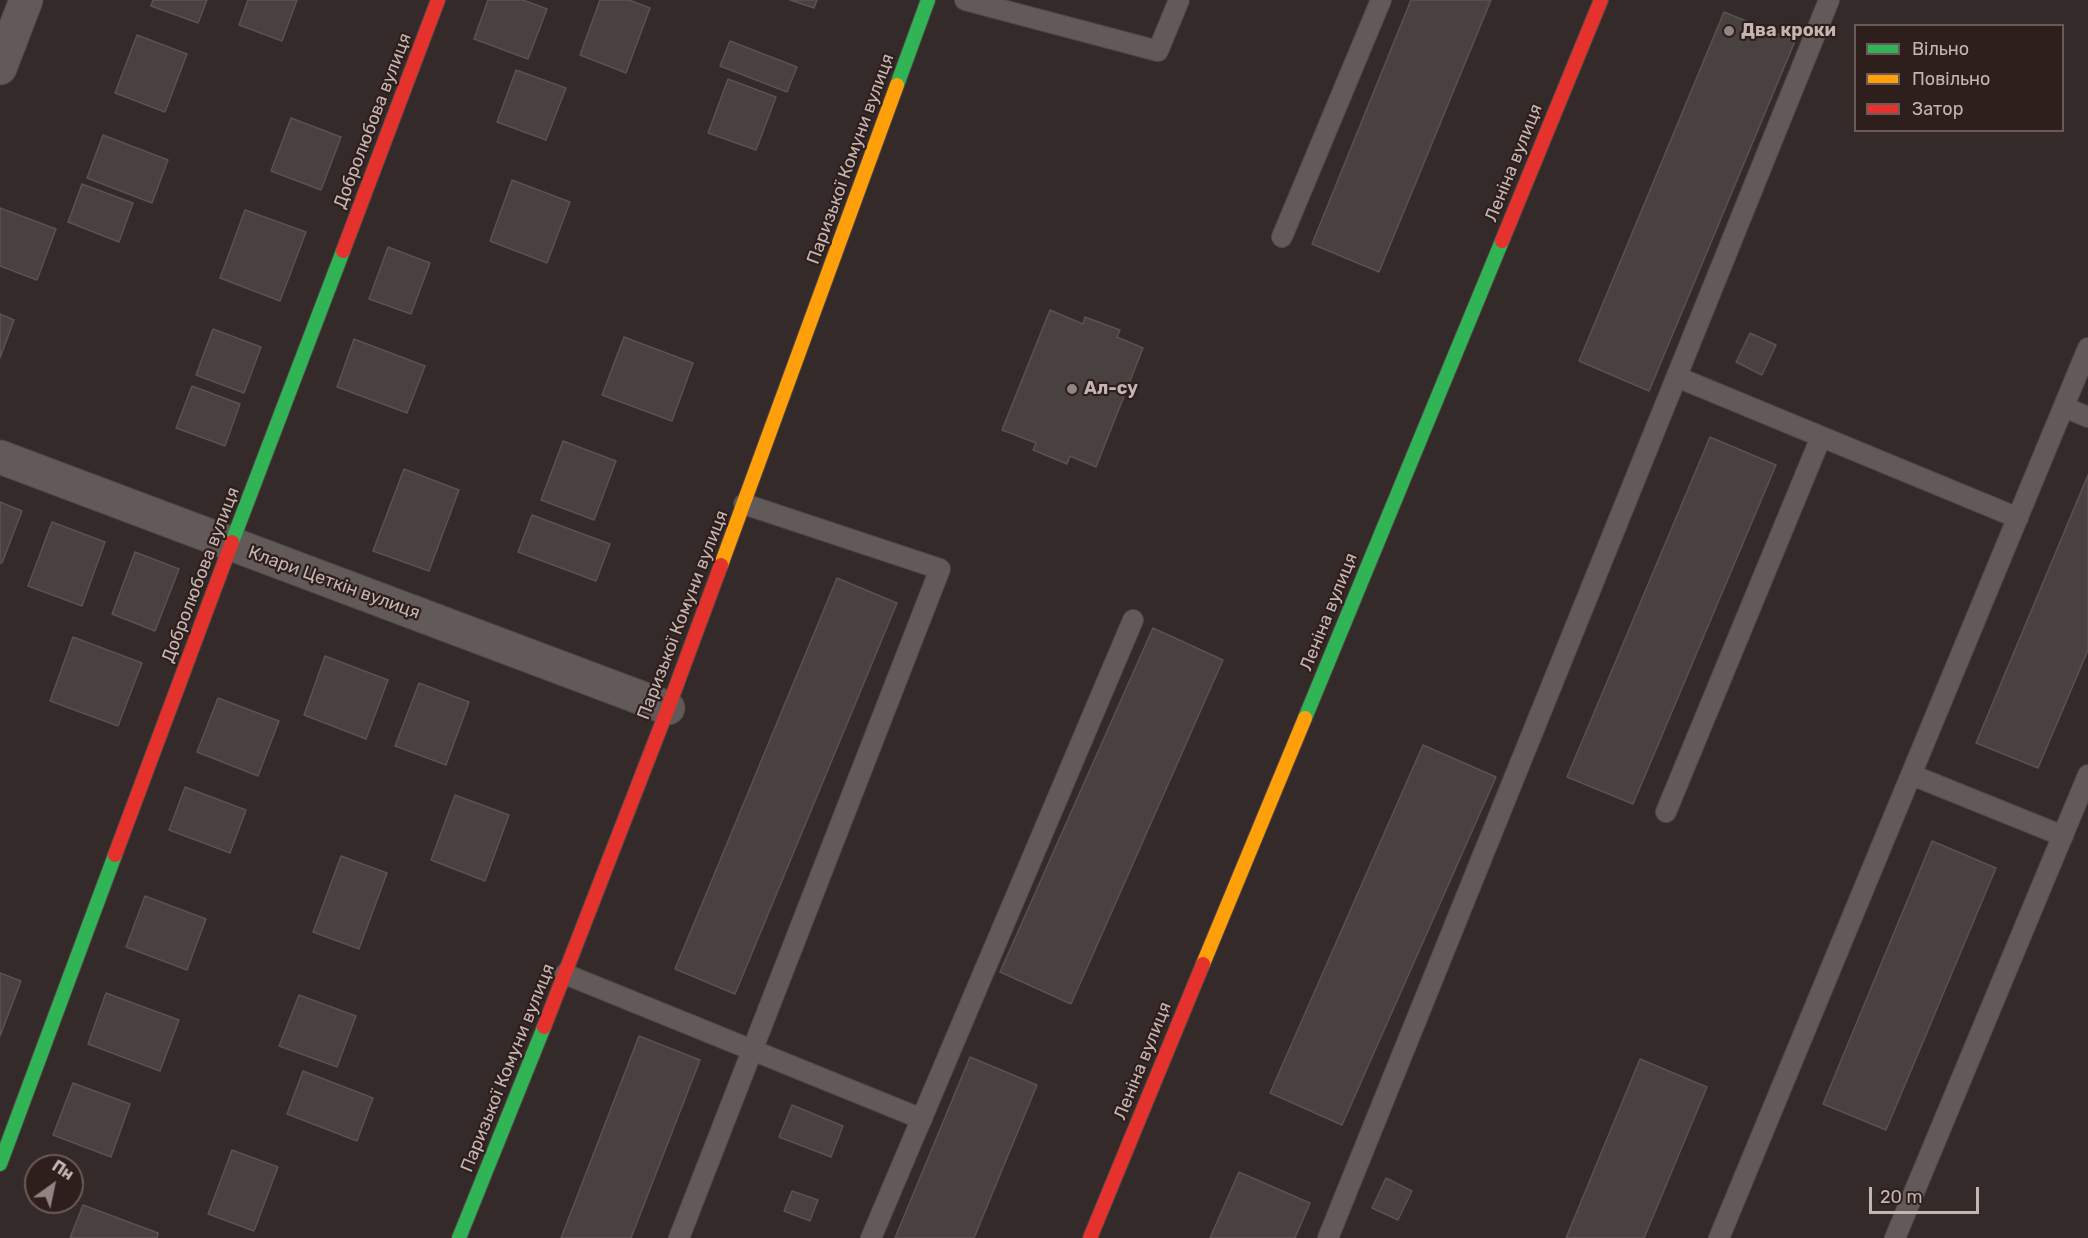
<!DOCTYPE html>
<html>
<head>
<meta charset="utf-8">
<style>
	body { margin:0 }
	#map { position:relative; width:2088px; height:1238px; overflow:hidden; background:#332a29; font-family:Rubik,sans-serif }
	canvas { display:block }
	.legend { position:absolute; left:1854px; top:24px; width:210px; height:108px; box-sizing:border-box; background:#2e1f1c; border:2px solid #6a5b58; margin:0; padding:8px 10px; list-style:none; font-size:18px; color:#c5b5b2 }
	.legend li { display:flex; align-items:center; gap:12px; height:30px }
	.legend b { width:30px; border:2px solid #6a5b58 }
	.north { position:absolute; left:24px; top:1154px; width:60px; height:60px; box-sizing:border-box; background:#2e1f1c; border:2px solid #6a5b58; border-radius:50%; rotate:33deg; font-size:16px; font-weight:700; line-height:24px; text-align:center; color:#c5b5b2 }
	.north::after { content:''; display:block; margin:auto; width:21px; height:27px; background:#928482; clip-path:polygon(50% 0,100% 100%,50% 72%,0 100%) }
	.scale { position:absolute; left:1869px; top:1187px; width:110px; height:27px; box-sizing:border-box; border:3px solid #c5b5b2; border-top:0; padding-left:8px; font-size:18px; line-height:21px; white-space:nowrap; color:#c5b5b2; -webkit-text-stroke:4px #2e1f1c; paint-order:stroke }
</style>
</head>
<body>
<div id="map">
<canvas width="2088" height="1238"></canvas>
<ul class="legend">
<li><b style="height:8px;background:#30b455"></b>Вільно</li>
<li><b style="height:8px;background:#ff9f0a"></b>Повільно</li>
<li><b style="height:8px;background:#e5322d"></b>Затор</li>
</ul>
<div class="north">Пн</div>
<div class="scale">20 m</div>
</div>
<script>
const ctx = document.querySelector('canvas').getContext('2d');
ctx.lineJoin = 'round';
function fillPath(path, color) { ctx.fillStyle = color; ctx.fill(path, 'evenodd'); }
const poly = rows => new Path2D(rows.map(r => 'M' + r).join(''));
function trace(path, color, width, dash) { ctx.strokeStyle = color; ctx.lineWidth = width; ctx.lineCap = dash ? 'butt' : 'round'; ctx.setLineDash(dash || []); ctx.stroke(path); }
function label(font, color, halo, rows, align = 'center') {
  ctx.font = font + ' Rubik,sans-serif'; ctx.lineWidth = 4.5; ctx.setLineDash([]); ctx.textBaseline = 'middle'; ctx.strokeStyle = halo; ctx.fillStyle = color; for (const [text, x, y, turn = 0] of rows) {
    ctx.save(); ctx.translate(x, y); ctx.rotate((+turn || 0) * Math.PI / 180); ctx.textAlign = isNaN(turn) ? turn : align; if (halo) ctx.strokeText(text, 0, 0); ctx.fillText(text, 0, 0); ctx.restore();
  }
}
const building = poly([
	[153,0,207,0,198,23,151,6,153,0],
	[248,0,297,0,282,41,239,25,248,0],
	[488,0,523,0,547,9,528,59,474,39,488,0],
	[600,0,629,0,650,8,626,73,580,55,600,0],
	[790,0,817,0,814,8,790,0],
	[1411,0,1491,0,1379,272,1312,244,1411,0],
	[1724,12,1795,41,1649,391,1579,361,1724,12],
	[137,35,187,54,165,112,115,93,137,35],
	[730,41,797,67,787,92,720,66,730,41],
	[516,70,566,88,546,140,497,122,516,70],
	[728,79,776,97,756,150,708,133,728,79],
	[291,118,341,137,321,190,271,171,291,118],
	[103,135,168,160,152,203,87,178,103,135],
	[512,180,570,202,547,263,490,241,512,180],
	[82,184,133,203,119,242,68,222,82,184],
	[0,208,56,229,37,280,0,266,0,208],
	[245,210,306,232,280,301,220,278,245,210],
	[388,247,430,263,411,314,369,299,388,247],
	[1050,310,1083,324,1085,317,1120,330,1117,337,1143,348,1096,467,1070,456,1067,464,1033,450,1036,443,1002,430,1050,310],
	[0,314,14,320,0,358,0,314],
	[213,329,261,347,244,393,196,375,213,329],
	[1750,333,1776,345,1762,375,1736,362,1750,333],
	[624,337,693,363,672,421,602,395,624,337],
	[354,339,425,366,407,413,337,387,354,339],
	[192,386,240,404,225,446,176,428,192,386],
	[1710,437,1776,465,1633,804,1567,777,1710,437],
	[563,441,616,461,594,520,541,500,563,441],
	[404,469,459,490,429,571,373,551,404,469],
	[2088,475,2088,650,2038,768,1976,743,2088,475],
	[0,502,22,511,2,563,0,563,0,502],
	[532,515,610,544,596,581,518,552,532,515],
	[52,522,105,542,82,606,28,586,52,522],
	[135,552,179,569,155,631,112,614,135,552],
	[837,578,897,603,735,994,675,969,837,578],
	[1153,628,1223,660,1071,1004,1000,972,1153,628],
	[73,637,142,663,118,726,50,701,73,637],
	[325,656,388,680,366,739,304,715,325,656],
	[419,683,469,702,446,765,395,746,419,683],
	[218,698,279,721,258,776,197,752,218,698],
	[1423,745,1496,777,1342,1125,1270,1093,1423,745],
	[185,787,246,810,230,853,169,830,185,787],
	[455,795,509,815,485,881,431,860,455,795],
	[1932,841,1996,868,1886,1130,1823,1104,1932,841],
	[341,856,387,873,359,949,313,932,341,856],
	[145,896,206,919,187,970,126,947,145,896],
	[0,973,21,981,0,1036,0,973],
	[106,993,179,1020,160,1071,88,1044,106,993],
	[299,995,356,1016,337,1067,279,1046,299,995],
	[639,1036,700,1060,631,1238,561,1238,639,1036],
	[970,1057,1037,1085,974,1238,895,1238,970,1057],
	[1640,1059,1707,1087,1644,1238,1566,1238,1640,1059],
	[303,1071,373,1098,357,1141,287,1114,303,1071],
	[73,1083,130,1104,111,1157,53,1135,73,1083],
	[792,1105,843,1126,831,1157,779,1137,792,1105],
	[232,1150,278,1167,254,1231,208,1214,232,1150],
	[1239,1172,1310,1203,1295,1238,1210,1238,1239,1172],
	[1386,1178,1412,1191,1398,1220,1372,1208,1386,1178],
	[792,1191,818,1200,810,1221,784,1211,792,1191],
	[83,1205,158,1233,157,1238,70,1238,83,1205]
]);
fillPath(building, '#484140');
trace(building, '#5b5250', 1.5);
const lane = poly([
	[965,0,1158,51,1179,0],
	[1282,237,1381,0],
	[1677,377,2018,518],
	[2064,407,2088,417],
	[1912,775,2063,836],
	[1666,812,1821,437],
	[565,974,922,1119],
	[679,1238,940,569,744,504],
	[871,1238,1133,620],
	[1328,1238,1829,0],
	[1719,1238,2088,348],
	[1895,1238,2088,775]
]);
const street = poly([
	[0,68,26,0],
	[0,457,668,708]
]);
const fast = poly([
	[897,85,928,0],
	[232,542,343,251],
	[1305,718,1502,241],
	[0,1164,115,855],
	[459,1238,544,1027]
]);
const slow = poly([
	[721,565,897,85],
	[1203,964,1305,718]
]);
const jam = poly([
	[1502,241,1601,0],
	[343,251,438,0],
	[115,855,232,542],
	[544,1027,668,708,721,565],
	[1090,1238,1203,964]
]);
trace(lane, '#4e4746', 22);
trace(street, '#4e4746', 35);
trace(fast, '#504746', 16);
trace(slow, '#504746', 16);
trace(jam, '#504746', 16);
trace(lane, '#625a58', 20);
trace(street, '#625a58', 33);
trace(fast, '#30b455', 14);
trace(slow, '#ff9f0a', 14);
trace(jam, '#e5322d', 14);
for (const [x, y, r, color] of [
	[1729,31,6,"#928482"],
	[1072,389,6,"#928482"]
]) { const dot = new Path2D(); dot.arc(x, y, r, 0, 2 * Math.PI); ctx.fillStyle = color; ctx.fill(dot); trace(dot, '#2e1f1c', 2); }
label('bold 18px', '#c5b5b2', '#2e1f1c', [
	["Два кроки",1741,31],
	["Ал-су",1084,389]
], 'left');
label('18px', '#c5b5b2', '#2e1f1c', [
	["Добролюбова вулиця",373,121,-69],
	["Паризької Комуни вулиця",851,159,-70],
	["Леніна вулиця",1514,163,-68],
	["Добролюбова вулиця",201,575,-69],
	["Клари Цеткін вулиця",334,583,20],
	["Леніна вулиця",1329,612,-68],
	["Паризької Комуни вулиця",683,615,-69],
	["Леніна вулиця",1143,1061,-68],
	["Паризької Комуни вулиця",508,1068,-68]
]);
</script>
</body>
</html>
